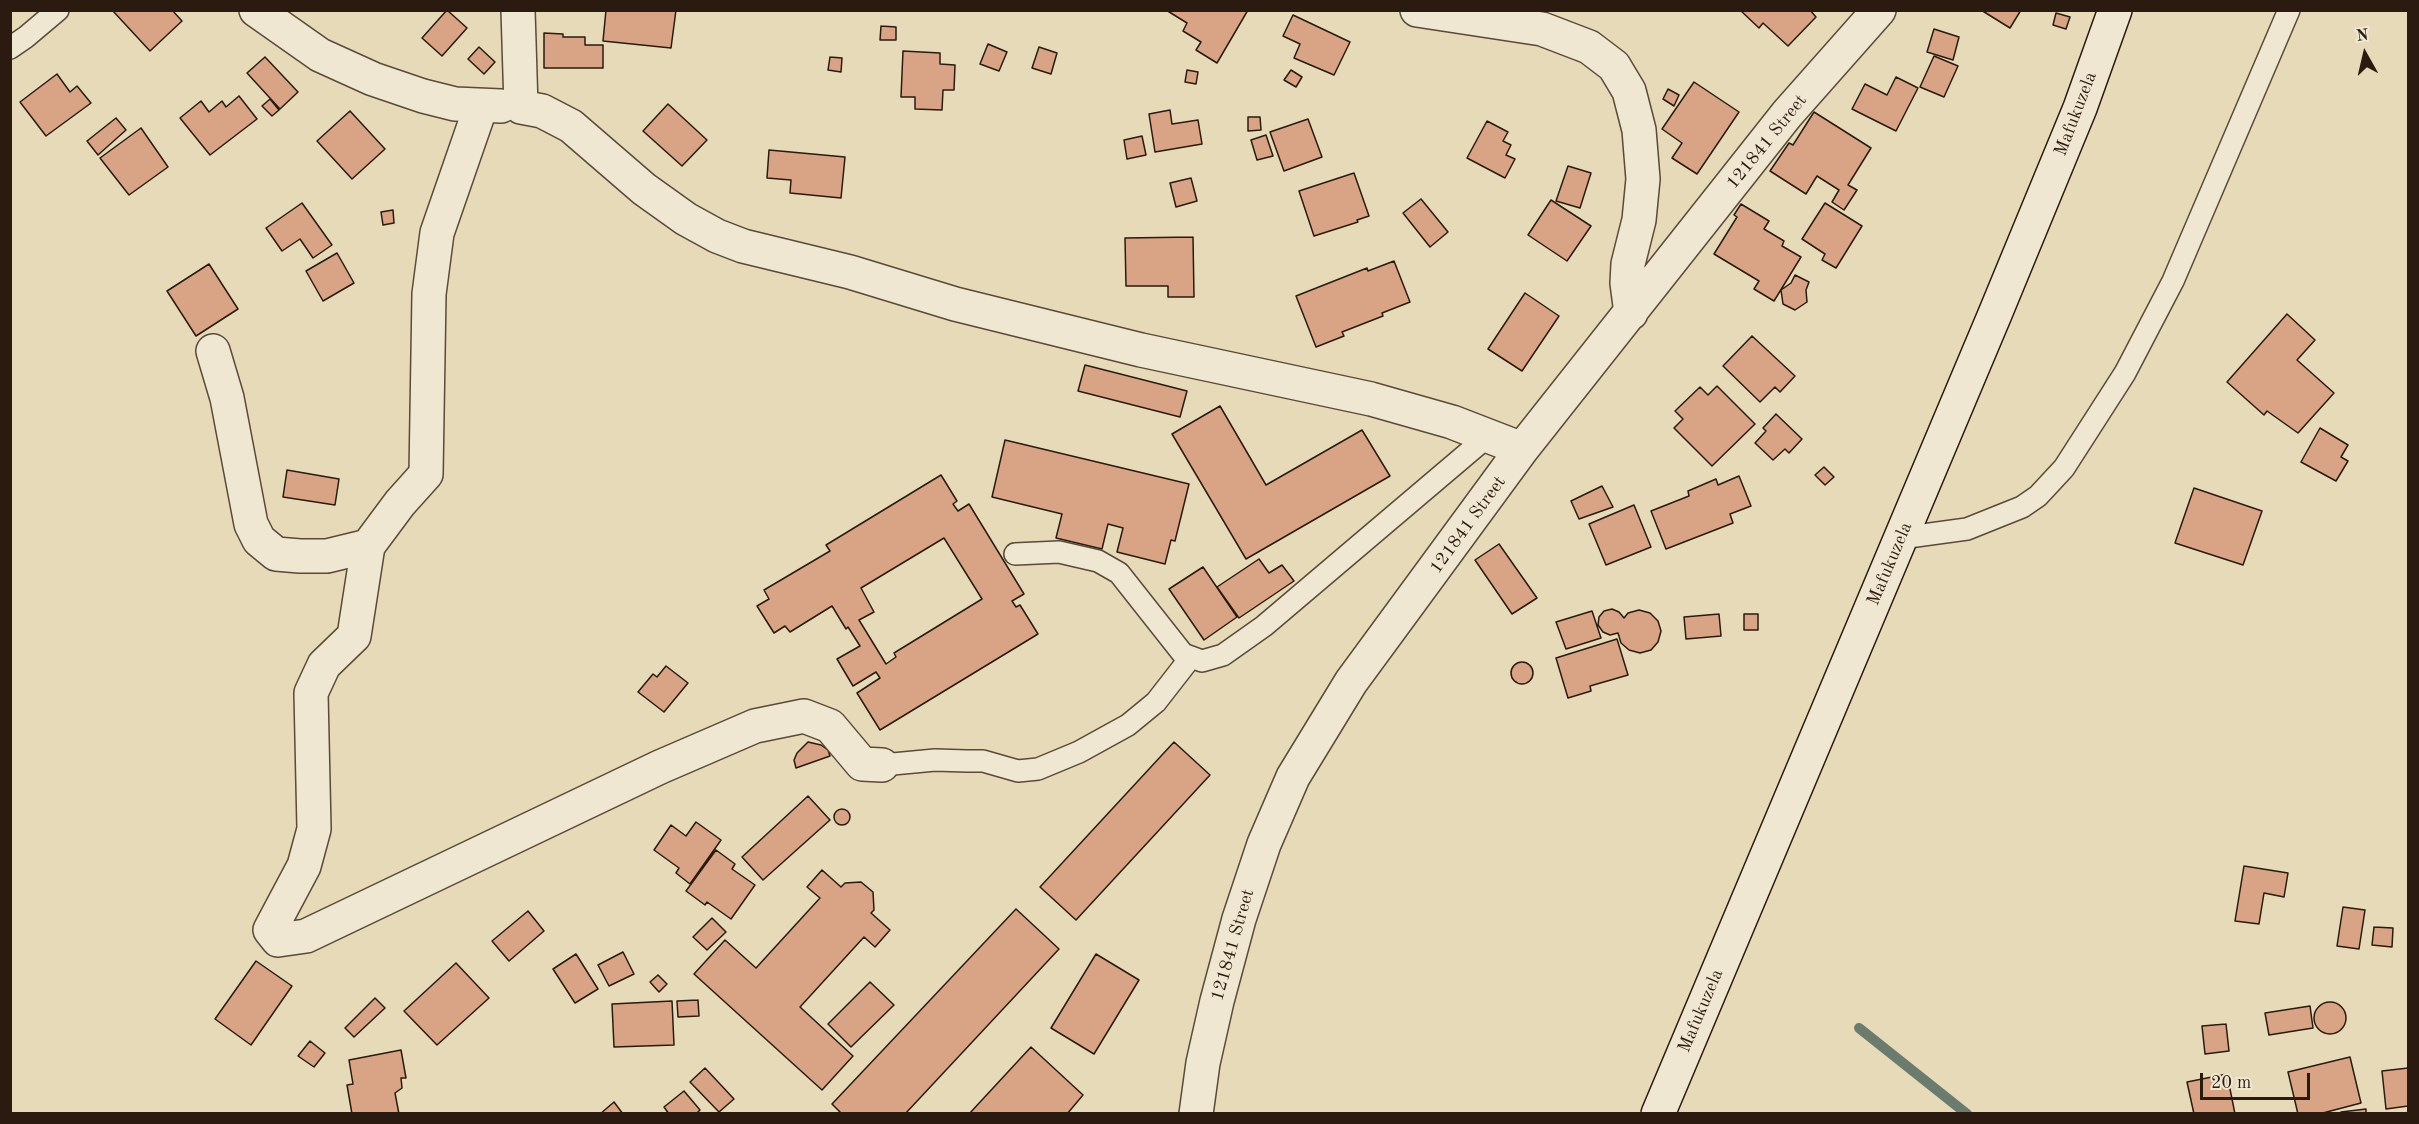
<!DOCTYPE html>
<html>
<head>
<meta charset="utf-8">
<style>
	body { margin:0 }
	#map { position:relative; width:2419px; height:1124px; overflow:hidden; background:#e7dab8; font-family:"Old Standard TT",serif }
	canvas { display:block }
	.frame { position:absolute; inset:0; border:12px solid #2a1a0f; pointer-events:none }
	.north { position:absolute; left:2335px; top:24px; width:60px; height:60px; -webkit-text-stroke:4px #efe7d1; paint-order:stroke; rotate:352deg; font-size:16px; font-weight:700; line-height:24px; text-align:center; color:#2a1a0f }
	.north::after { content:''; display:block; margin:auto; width:21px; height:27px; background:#2a1a0f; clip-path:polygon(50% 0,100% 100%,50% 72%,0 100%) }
	.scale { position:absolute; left:2200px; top:1073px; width:110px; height:27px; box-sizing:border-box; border:3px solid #2a1a0f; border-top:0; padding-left:8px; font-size:18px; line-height:21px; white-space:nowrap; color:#2a1a0f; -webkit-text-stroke:4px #efe7d1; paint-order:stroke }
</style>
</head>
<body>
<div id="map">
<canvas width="2419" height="1124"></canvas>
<div class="frame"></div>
<div class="north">N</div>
<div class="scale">20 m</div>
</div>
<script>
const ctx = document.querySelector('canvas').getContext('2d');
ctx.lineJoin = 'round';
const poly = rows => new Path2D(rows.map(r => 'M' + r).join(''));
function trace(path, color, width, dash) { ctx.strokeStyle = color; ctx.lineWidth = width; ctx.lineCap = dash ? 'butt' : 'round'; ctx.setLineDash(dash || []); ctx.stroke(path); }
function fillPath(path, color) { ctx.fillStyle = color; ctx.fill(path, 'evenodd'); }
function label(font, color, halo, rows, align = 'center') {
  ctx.font = font + ' "Old Standard TT",serif'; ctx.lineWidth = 6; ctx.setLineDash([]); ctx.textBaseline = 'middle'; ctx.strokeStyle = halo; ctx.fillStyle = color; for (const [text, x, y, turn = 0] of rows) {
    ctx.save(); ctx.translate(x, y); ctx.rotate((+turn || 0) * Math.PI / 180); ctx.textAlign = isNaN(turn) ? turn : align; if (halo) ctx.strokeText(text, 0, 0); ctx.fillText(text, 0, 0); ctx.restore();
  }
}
trace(poly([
	[1859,1028,1967,1114]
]), '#6b7b6e', 10);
const building = poly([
	[112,10,172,10,182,21,150,51,112,10],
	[447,10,467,28,442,56,422,38,447,10],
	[606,10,676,10,671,48,603,41,606,10],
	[1166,10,1248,10,1217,63,1196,50,1201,42,1183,31,1187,23,1166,10],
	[1740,10,1810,10,1816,17,1788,46,1763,23,1759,28,1740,10],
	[1981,10,2021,10,2010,28,1981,10],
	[2056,13,2070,17,2066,29,2053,25,2056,13],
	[1293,15,1350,42,1334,75,1294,58,1300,44,1283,36,1293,15],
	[881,26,896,27,896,40,880,40,881,26],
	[1934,29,1959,37,1953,60,1927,52,1934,29],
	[544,33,563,34,563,37,585,37,585,45,603,45,603,68,544,68,544,33],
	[988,44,1007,52,999,71,980,64,988,44],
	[479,47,495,62,484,74,468,59,479,47],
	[1039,47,1057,53,1051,74,1032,68,1039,47],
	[903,51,940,53,940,64,955,65,954,90,943,90,942,110,915,109,915,97,901,97,903,51],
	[1934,56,1958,66,1944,97,1920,87,1934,56],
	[265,57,298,92,280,109,247,73,265,57],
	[830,57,842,58,841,72,828,70,830,57],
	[1187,70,1198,72,1196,84,1185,82,1187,70],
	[1291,70,1302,77,1296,87,1284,80,1291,70],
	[57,74,70,92,77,86,91,103,46,136,20,102,57,74],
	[1896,77,1918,88,1896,131,1852,109,1865,84,1887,95,1896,77],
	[1694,82,1739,112,1697,174,1672,158,1682,143,1662,129,1694,82],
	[1668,89,1679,95,1674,106,1663,99,1668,89],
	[239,96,257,119,210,155,180,118,201,101,209,112,222,101,226,107,239,96],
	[270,99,279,110,272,116,262,106,270,99],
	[668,104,707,140,682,166,643,131,668,104],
	[1170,110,1172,124,1198,120,1202,144,1155,152,1149,114,1170,110],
	[350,111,385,149,352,179,317,141,350,111],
	[1814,112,1871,148,1848,185,1857,190,1844,210,1832,202,1839,190,1817,176,1806,194,1770,171,1789,143,1793,145,1814,112],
	[1248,117,1260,117,1261,130,1248,131,1248,117],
	[116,118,126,130,98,155,87,141,116,118],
	[1308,119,1322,157,1284,171,1270,132,1308,119],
	[1487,121,1508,132,1503,141,1511,145,1506,155,1515,159,1505,178,1467,158,1487,121],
	[141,128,168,167,129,195,100,158,141,128],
	[1266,135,1273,156,1257,160,1251,140,1266,135],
	[1142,136,1146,155,1127,159,1124,140,1142,136],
	[769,150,845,157,841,198,790,193,791,180,767,178,769,150],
	[1568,166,1591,173,1580,208,1556,201,1568,166],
	[1354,173,1369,216,1357,220,1358,222,1314,236,1299,191,1354,173],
	[1191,178,1197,201,1176,207,1170,183,1191,178],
	[1421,199,1448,232,1430,247,1403,213,1421,199],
	[1551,200,1591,226,1567,261,1528,235,1551,200],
	[302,203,332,245,313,258,300,239,282,251,266,228,302,203],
	[1825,203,1862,226,1836,268,1822,260,1825,254,1802,239,1825,203],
	[1741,204,1769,221,1764,229,1784,241,1782,246,1801,257,1774,301,1754,289,1759,281,1714,254,1737,217,1734,215,1741,204],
	[393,210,394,223,383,225,381,212,393,210],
	[1193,237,1194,297,1168,297,1168,286,1126,286,1125,238,1193,237],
	[337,253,354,283,323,301,306,271,337,253],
	[1394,261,1410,302,1382,313,1383,316,1342,332,1344,336,1316,347,1296,296,1367,268,1368,271,1394,261],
	[209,264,238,309,196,336,167,291,209,264],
	[1795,275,1809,282,1806,290,1807,302,1795,310,1783,304,1781,290,1791,283,1795,275],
	[1525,293,1559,316,1522,371,1488,349,1525,293],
	[2287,314,2315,340,2297,360,2334,393,2298,433,2267,411,2264,415,2227,382,2287,314],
	[1752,336,1795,376,1780,392,1775,387,1760,402,1723,366,1752,336],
	[1085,365,1187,391,1180,417,1078,391,1085,365],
	[1717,386,1755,424,1712,466,1674,428,1683,419,1675,411,1700,387,1708,395,1717,386],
	[1220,406,1266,485,1362,430,1390,476,1246,559,1172,434,1220,406],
	[1776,414,1802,439,1789,453,1785,449,1773,460,1755,443,1766,431,1763,428,1776,414],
	[2320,428,2348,445,2341,457,2348,461,2336,481,2301,462,2320,428],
	[1005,440,1189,484,1175,541,1171,540,1165,564,1117,552,1123,528,1108,524,1102,549,1056,538,1062,514,992,497,1005,440],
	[1824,467,1834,477,1825,485,1815,475,1824,467],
	[287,470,339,479,335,505,283,497,287,470],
	[941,475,957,501,953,504,958,511,969,504,1024,594,1012,601,1016,607,1020,605,1038,634,880,730,857,693,880,678,876,672,853,686,837,659,860,646,848,627,846,629,832,606,790,632,785,626,774,633,757,606,769,599,764,590,830,551,826,545,941,475],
	[944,538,982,599,894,653,896,657,886,664,859,620,874,612,861,588,944,538],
	[1739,476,1751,506,1730,514,1733,523,1666,549,1651,511,1689,496,1688,491,1716,479,1718,485,1739,476],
	[1602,486,1613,507,1579,519,1571,501,1602,486],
	[2194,488,2262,511,2243,565,2175,543,2194,488],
	[1634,505,1651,547,1606,565,1589,524,1634,505],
	[1499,544,1537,598,1512,614,1475,560,1499,544],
	[1259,559,1269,573,1282,565,1294,581,1239,618,1217,587,1259,559],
	[1203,567,1237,617,1204,640,1169,589,1203,567],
	[1612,609,1619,612,1624,618,1628,613,1639,610,1650,613,1658,621,1661,631,1658,642,1651,650,1640,653,1629,650,1621,643,1618,633,1610,635,1603,632,1598,625,1599,617,1604,611,1612,609],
	[1592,611,1601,638,1566,649,1556,622,1592,611],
	[1719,614,1721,636,1686,639,1684,617,1719,614],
	[1744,614,1758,614,1758,630,1744,630,1744,614],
	[1617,639,1628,675,1590,686,1591,691,1568,698,1556,658,1617,639],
	'1511 673a11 11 0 1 1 22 0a11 11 0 1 1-22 0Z',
	[666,666,688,683,664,712,638,692,653,674,657,677,666,666],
	[808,742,821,745,828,750,830,756,796,768,794,760,797,753,808,742],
	[1174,742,1210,775,1076,920,1040,887,1174,742],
	[808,796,830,820,763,880,742,857,808,796],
	'834 817a8 8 0 1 1 16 0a8 8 0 1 1-16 0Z',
	[696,822,721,840,690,884,676,873,679,868,654,850,671,825,686,836,696,822],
	[716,850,735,864,732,869,755,885,731,919,707,902,705,905,686,891,716,850],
	[2244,866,2288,873,2284,897,2264,893,2259,924,2235,921,2244,866],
	[822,870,841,887,845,883,861,882,873,892,874,910,871,913,890,930,875,947,864,937,800,1007,853,1056,822,1090,694,974,725,940,756,968,820,898,807,887,822,870],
	[2343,907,2365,910,2359,949,2337,946,2343,907],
	[1016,909,1059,949,905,1114,842,1114,832,1104,1016,909],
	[528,911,544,931,509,961,492,941,528,911],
	[712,918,726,932,707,950,693,937,712,918],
	[2374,927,2393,928,2392,947,2372,945,2374,927],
	[623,952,634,974,609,986,598,965,623,952],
	[576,954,598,989,575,1003,553,969,576,954],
	[1096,954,1139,980,1094,1054,1051,1028,1096,954],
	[256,961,292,986,251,1045,215,1019,256,961],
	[456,963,489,998,437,1045,404,1011,456,963],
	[658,975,667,984,659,992,650,982,658,975],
	[870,982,894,1005,851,1047,828,1024,870,982],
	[375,998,385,1008,354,1037,345,1028,375,998],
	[698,1000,699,1016,678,1017,677,1001,698,1000],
	[672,1001,674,1045,614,1047,612,1004,672,1001],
	'2314 1018a16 16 0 1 1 32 0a16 16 0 1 1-32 0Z',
	[2310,1006,2313,1028,2269,1035,2265,1013,2310,1006],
	[2226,1024,2229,1051,2205,1054,2202,1026,2226,1024],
	[310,1041,325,1053,314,1067,298,1056,310,1041],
	[1031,1047,1083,1095,1067,1114,969,1114,1031,1047],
	[401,1050,406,1078,401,1078,402,1088,395,1093,399,1114,352,1114,347,1085,353,1084,349,1060,401,1050],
	[2350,1057,2361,1103,2319,1114,2298,1114,2288,1072,2350,1057],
	[705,1068,734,1099,719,1112,690,1082,705,1068],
	[2408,1068,2408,1106,2386,1109,2382,1071,2408,1068],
	[2227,1074,2235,1114,2194,1114,2187,1082,2227,1074],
	[684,1091,700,1110,696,1114,669,1114,664,1107,684,1091],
	[614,1102,623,1114,600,1114,614,1102],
	[2366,1109,2366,1114,2342,1114,2341,1112,2366,1109]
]);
fillPath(building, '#d8a485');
trace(building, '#2a1a0f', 1.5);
const lane = poly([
	[10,48,26,37,58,10],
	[1901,538,1967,529,2022,507,2038,496,2064,468,2125,373,2173,281,2289,10],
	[1015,554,1059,552,1098,561,1119,573,1183,654,1202,661,1223,655,1264,626,1488,436],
	[882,765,935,760,967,761,983,761,1018,771,1038,769,1079,752,1128,725,1156,702,1191,657]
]);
const street = poly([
	[256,10,320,55,373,79,423,96,455,104,501,106],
	[518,10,521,107,542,111,571,126,644,189,686,219,717,236,743,246,850,272,955,304,1141,350,1371,399,1452,422,1522,449],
	[1417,10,1542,29,1589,47,1614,66,1629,91,1639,130,1643,179,1639,220,1628,264,1627,283,1631,313],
	[481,106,437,233,429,294,426,474,400,503,368,546,354,636,324,665,311,693,314,829,304,866,270,930,278,940,306,936,660,767,755,726,804,716,830,726,862,764,882,765],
	[213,351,227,398,251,524,259,540,276,554,300,556,327,556,368,546],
	[1196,1114,1203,1063,1217,1001,1239,919,1264,844,1293,777,1351,682,1522,449,1787,114,1879,10]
]);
const secondary = poly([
	[1658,1114,1995,314,2080,108,2115,10]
]);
trace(lane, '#594a39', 24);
trace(street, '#594a39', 36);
trace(secondary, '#2a1a0f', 36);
trace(lane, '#efe7d1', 21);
trace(street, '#efe7d1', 33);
trace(secondary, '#efe7d1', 33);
label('18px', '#2a1a0f', '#efe7d1', [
	["Mafukuzela",2076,114,-69],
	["121841 Street",1767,142,-51],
	["121841 Street",1468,525,-54],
	["Mafukuzela",1890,564,-67],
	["121841 Street",1233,945,-74],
	["Mafukuzela",1701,1011,-67]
]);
</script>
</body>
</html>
